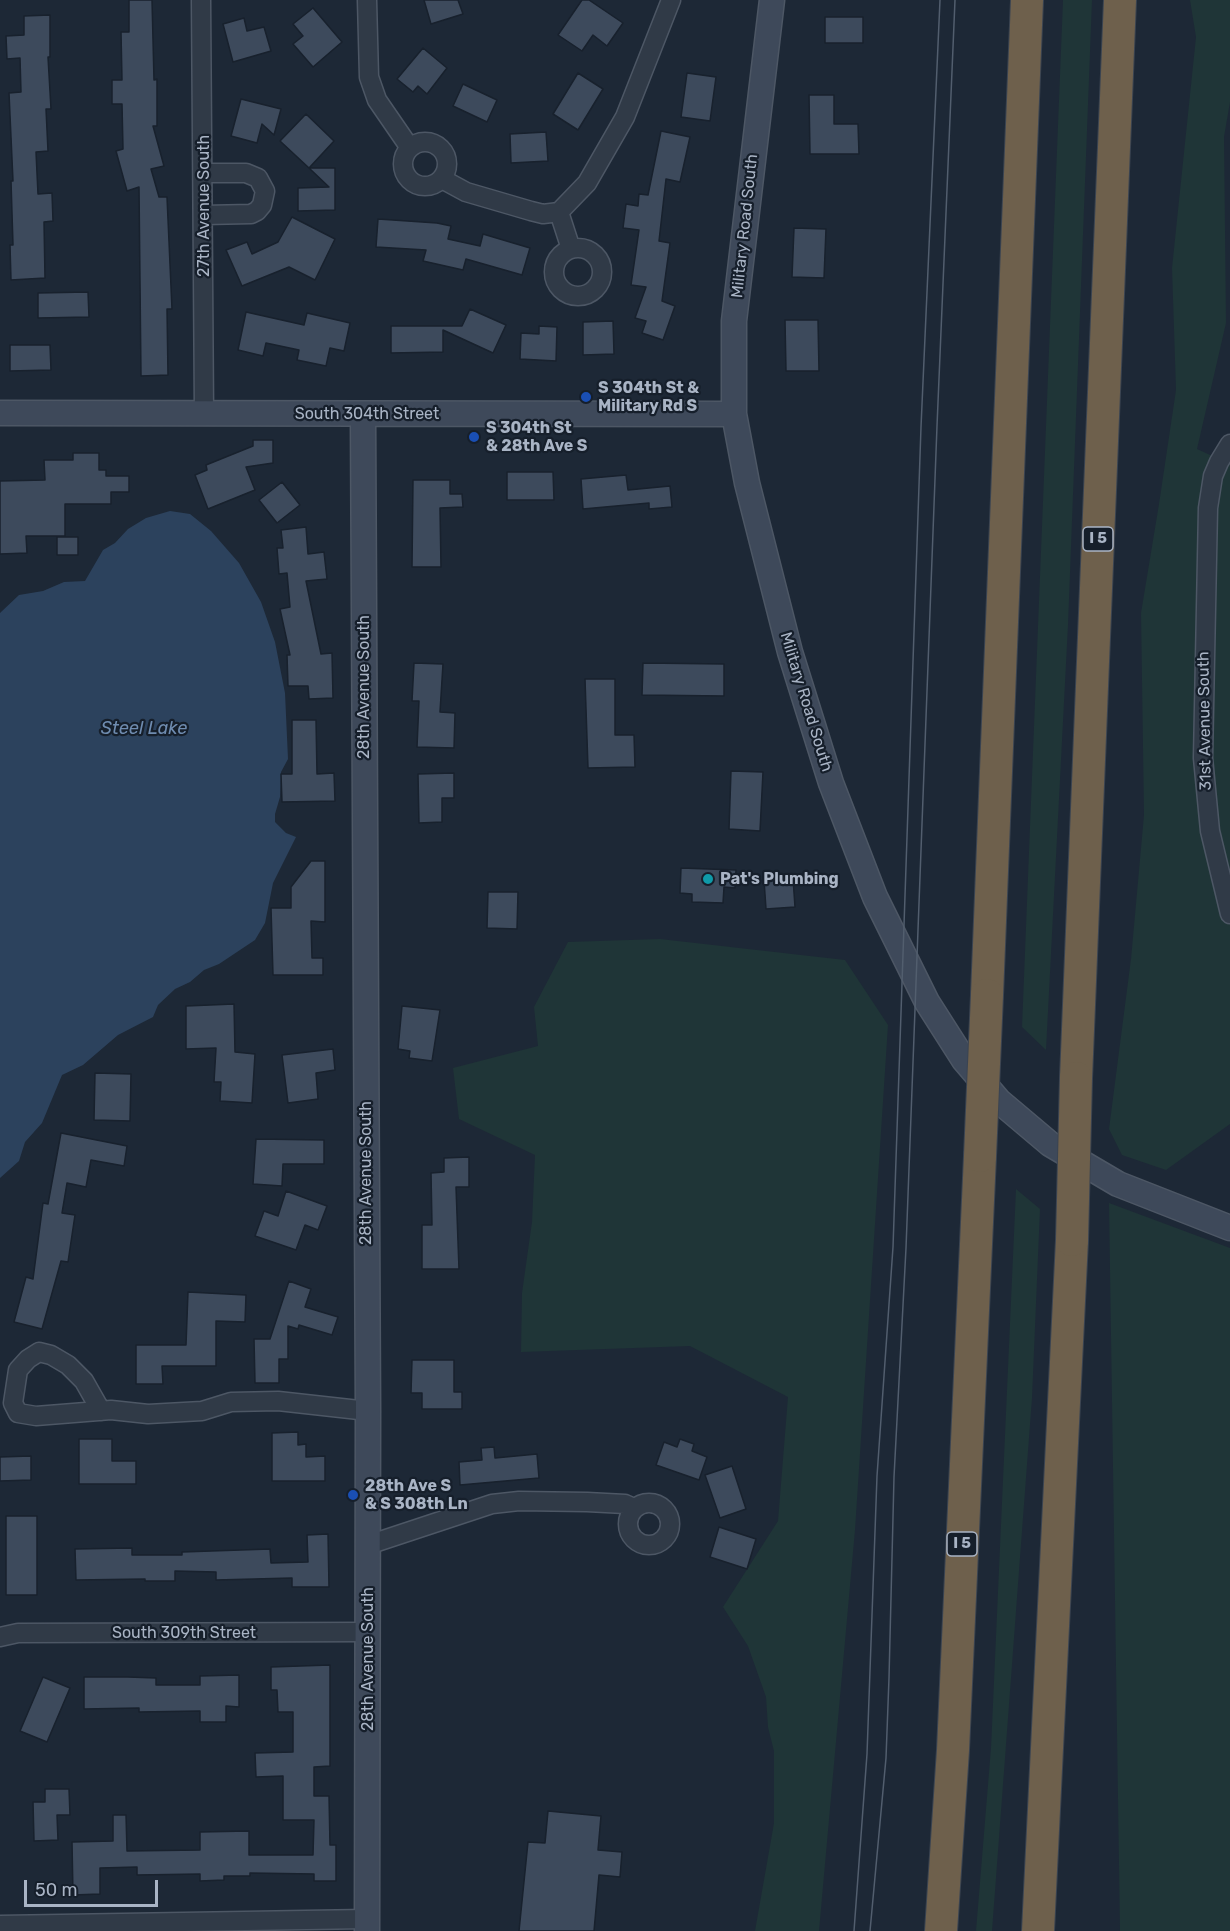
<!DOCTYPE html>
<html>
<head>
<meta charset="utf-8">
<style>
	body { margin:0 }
	#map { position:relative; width:1230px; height:1931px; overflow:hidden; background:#1d2836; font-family:Rubik,sans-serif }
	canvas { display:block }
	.scale { position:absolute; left:24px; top:1880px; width:134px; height:27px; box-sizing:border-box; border:3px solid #a9b4c5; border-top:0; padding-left:8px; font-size:18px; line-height:21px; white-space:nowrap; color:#a9b4c5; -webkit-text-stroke:4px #161f2b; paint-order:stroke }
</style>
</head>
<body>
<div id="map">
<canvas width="1230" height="1931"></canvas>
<div class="scale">50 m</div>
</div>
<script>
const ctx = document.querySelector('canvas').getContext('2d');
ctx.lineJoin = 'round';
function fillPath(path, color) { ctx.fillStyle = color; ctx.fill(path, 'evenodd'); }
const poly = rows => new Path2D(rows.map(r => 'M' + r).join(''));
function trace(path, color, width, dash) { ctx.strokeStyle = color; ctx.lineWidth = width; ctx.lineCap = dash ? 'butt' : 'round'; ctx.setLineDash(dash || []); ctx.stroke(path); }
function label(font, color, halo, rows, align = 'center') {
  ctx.font = font + ' Rubik,sans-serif'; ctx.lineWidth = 4.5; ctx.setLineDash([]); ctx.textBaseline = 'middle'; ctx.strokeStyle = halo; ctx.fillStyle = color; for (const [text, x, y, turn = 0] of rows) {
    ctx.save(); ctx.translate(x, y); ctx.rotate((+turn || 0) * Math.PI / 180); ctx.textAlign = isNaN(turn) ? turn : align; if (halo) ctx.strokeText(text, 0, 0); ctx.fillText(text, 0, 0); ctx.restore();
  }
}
fillPath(poly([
	[1063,0,1092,0,1068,625,1046,1050,1022,1027],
	[1190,0,1230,0,1230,102,1224,137,1226,323,1197,449,1230,464,1230,1124,1166,1170,1122,1155,1109,1129,1131,959,1144,815,1141,613,1159,504,1176,390,1172,268,1196,37],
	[660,939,845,960,888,1025,855,1530,819,1931,755,1931,774,1823,774,1751,768,1727,766,1697,748,1646,723,1607,778,1521,788,1397,690,1346,521,1352,522,1293,532,1222,535,1155,459,1119,453,1068,538,1046,534,1007,568,942],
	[1016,1189,1040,1209,1032,1398,992,1931,976,1931,991,1748],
	[1109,1203,1230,1248,1230,1931,1120,1931]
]), '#1f3537');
fillPath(poly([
	[170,511,190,514,211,531,239,563,261,602,275,642,285,693,288,759,281,772,280,797,275,814,275,822,286,833,296,837,273,883,265,923,255,940,219,964,204,970,190,982,175,989,158,1005,153,1017,118,1035,83,1065,62,1075,42,1123,25,1142,19,1161,0,1178,0,613,19,595,43,591,64,582,85,581,103,550,115,543,128,529,146,518]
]), '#2c425d');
const building = poly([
	[129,0,152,0,154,80,157,79,157,126,153,126,164,166,151,169,159,197,167,197,172,309,167,309,168,375,141,376,139,187,127,191,116,151,123,149,122,104,112,104,112,80,122,80,121,32,129,32,129,0],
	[424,0,458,0,463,14,431,24,424,0],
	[582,0,589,0,623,23,607,46,593,35,582,51,558,35,582,0],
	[313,8,342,42,313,67,293,44,303,36,293,24,313,8],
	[50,15,50,57,48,57,51,109,46,109,48,151,36,152,38,194,52,193,53,221,44,222,45,278,11,280,10,245,13,245,11,181,13,181,9,93,21,92,20,58,7,59,6,36,24,35,24,16,50,15],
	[825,17,863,17,863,43,825,43,825,17],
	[244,18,247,31,264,27,271,51,233,62,223,24,244,18],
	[423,48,447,68,427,94,418,86,413,92,397,79,423,48],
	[578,73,603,89,578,130,553,114,578,73],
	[687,73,716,77,710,121,681,117,687,73],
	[463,84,497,100,487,122,453,106,463,84],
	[809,95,834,95,834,124,858,124,859,154,810,154,809,95],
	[241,99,281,109,274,135,262,124,257,143,231,136,241,99],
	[306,114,334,141,309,168,280,141,306,114],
	[661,131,690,137,680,182,666,179,659,241,670,243,662,301,675,306,663,340,642,333,646,321,635,318,646,287,631,285,639,230,623,228,626,204,638,206,639,194,648,195,661,131],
	[546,132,548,161,511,163,510,134,546,132],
	[309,168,335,168,335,210,298,211,298,188,329,187,309,168],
	[292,217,335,239,315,280,289,267,242,286,226,250,247,242,252,254,278,242,292,217],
	[378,219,437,223,451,226,448,239,480,246,483,234,530,248,522,275,466,259,463,270,423,261,426,250,376,247,378,219],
	[794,228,826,229,824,278,792,277,794,228],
	[88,292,89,317,38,318,38,293,88,292],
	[470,309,506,325,493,353,443,330,443,352,391,353,391,326,462,326,470,309],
	[246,312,304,325,307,313,350,323,344,351,330,348,326,366,297,360,299,350,266,343,263,356,238,350,246,312],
	[785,320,818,320,819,371,786,371,785,320],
	[613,321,614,354,583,355,583,322,613,321],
	[539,326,557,327,556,361,520,359,521,333,539,334,539,326],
	[10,345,50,345,51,370,10,371,10,345],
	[253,440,273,440,273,463,246,467,255,490,208,509,195,475,207,470,206,465,253,446,253,440],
	[73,453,99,453,99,470,106,470,106,476,129,476,129,492,111,492,111,504,65,504,65,536,26,536,27,553,0,554,0,481,45,480,44,460,73,460,73,453],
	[507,472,553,472,554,500,507,500,507,472],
	[626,475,628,490,670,486,672,507,649,509,649,503,583,509,581,479,626,475],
	[413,480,450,480,450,494,462,494,463,507,440,508,441,567,412,567,413,480],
	[282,482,300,505,277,523,259,500,282,482],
	[306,527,308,554,324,552,327,579,306,581,321,654,332,653,333,698,309,699,308,686,288,686,287,655,290,655,280,609,290,607,287,573,279,574,277,548,283,548,281,530,306,527],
	[57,537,78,537,78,555,57,555,57,537],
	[414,663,443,664,440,712,455,713,454,748,417,747,419,701,412,701,414,663],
	[643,663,724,664,724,696,642,695,643,663],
	[585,679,615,679,615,735,634,735,635,767,588,768,585,679],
	[292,720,316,720,317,774,334,773,335,801,282,802,281,774,292,774,292,720],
	[731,771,763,772,760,831,729,829,731,771],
	[454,773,454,798,442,798,442,822,419,823,418,774,454,773],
	[311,861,325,861,325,922,311,921,312,958,323,958,323,975,273,975,271,908,291,908,291,887,311,861],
	[681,868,736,870,735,888,724,887,723,903,692,902,692,894,680,893,681,868],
	[793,878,795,907,766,909,764,880,793,878],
	[488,892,518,892,517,929,487,928,488,892],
	[234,1004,235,1052,255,1054,252,1103,220,1101,221,1082,214,1082,216,1048,186,1049,186,1006,234,1004],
	[402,1006,440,1010,432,1061,409,1058,410,1051,398,1049,402,1006],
	[333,1049,335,1070,316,1073,318,1099,288,1103,282,1055,333,1049],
	[95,1073,131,1074,130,1121,94,1120,95,1073],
	[61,1133,127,1146,124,1166,91,1160,86,1187,67,1183,62,1213,75,1215,68,1262,61,1261,42,1329,14,1322,26,1277,33,1279,43,1203,48,1204,61,1133],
	[256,1139,324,1140,324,1164,283,1164,282,1186,253,1184,256,1139],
	[469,1157,469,1187,456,1187,459,1269,422,1269,422,1225,432,1225,431,1173,444,1172,444,1158,469,1157],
	[286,1191,327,1206,318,1230,305,1225,296,1250,255,1236,264,1211,278,1216,286,1191],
	[289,1281,311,1289,305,1307,338,1317,332,1335,299,1325,298,1329,288,1326,288,1359,279,1359,279,1383,255,1383,254,1339,270,1339,289,1281],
	[188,1292,246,1295,245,1322,216,1321,216,1366,162,1366,163,1384,136,1384,136,1345,186,1345,188,1292],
	[412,1360,454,1360,454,1392,462,1392,462,1409,422,1409,422,1393,411,1393,412,1360],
	[298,1432,298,1445,306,1444,306,1457,325,1456,325,1481,272,1481,272,1433,298,1432],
	[79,1439,112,1439,112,1461,136,1461,136,1484,79,1484,79,1439],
	[680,1439,694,1444,692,1451,707,1457,699,1480,656,1465,664,1442,677,1447,680,1439],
	[494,1447,495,1458,537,1454,539,1478,460,1485,459,1462,482,1460,481,1448,494,1447],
	[31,1456,31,1480,0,1481,0,1457,31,1456],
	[732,1466,746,1509,720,1518,705,1475,732,1466],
	[6,1516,37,1516,37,1595,6,1595,6,1516],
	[719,1527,756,1539,747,1569,710,1557,719,1527],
	[328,1534,329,1587,292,1587,292,1578,216,1580,216,1572,175,1571,175,1581,145,1581,145,1579,76,1580,75,1549,132,1548,132,1555,182,1555,182,1552,270,1549,271,1563,308,1562,307,1535,328,1534],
	[330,1665,330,1766,314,1767,314,1796,329,1796,330,1845,336,1845,336,1881,314,1881,314,1874,250,1873,250,1876,224,1876,224,1880,200,1881,200,1874,137,1875,137,1867,100,1868,100,1894,73,1895,72,1842,113,1841,113,1815,126,1815,127,1851,200,1850,200,1832,249,1831,249,1855,313,1855,314,1820,283,1820,283,1776,256,1777,255,1753,293,1752,293,1712,278,1712,277,1690,271,1690,271,1667,330,1665],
	[239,1675,239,1707,226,1706,226,1722,200,1722,200,1711,139,1712,139,1708,84,1709,84,1677,128,1677,156,1678,156,1685,200,1685,200,1676,239,1675],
	[43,1677,70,1688,47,1742,20,1731,43,1677],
	[45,1789,69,1789,70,1815,57,1815,58,1840,34,1841,33,1802,45,1802,45,1789],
	[548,1811,601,1816,598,1850,622,1852,620,1877,599,1875,594,1931,519,1931,528,1842,545,1843,548,1811]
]);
fillPath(building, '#3d4a5c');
trace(building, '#18212d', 1.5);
const street = poly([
	[201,0,204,413],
	[367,0,369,77,377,100,410,148],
	'403 164a22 22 0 1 1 44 0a22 22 0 1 1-44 0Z',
	[204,173,246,173,258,178,265,191,262,205,257,211,251,214,204,215],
	[442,179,466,192,531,211,543,214,559,212],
	[559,212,587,183,625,117,671,0],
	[559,212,571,249],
	'554 272a24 24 0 1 1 48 0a24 24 0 1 1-48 0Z',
	[1230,444,1219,462,1213,476,1208,508,1203,758,1210,831,1230,914],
	[101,1411,84,1381,68,1365,51,1355,39,1352,28,1359,18,1370,13,1403,18,1413,36,1416,111,1410,148,1414,202,1411,231,1402,278,1401,368,1411],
	'628 1524a21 21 0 1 1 42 0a21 21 0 1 1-42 0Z',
	[368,1545,492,1504,519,1501,587,1502,625,1504,634,1508],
	[0,1637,18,1633,368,1632],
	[0,1925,367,1919]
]);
const secondary = poly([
	[772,0,734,321,734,414,747,483,790,652,831,783,875,897,927,1002,964,1060,999,1101,1050,1144,1118,1184,1230,1228],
	[0,413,734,414],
	[363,414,368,1411,367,1931]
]);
const highway = poly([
	[987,995,1027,0],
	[1076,1078,1120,0],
	[941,1931,953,1750,980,1156],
	[1038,1931,1072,1240]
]);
trace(street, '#4d5765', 21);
trace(secondary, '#4d5765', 27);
trace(highway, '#3b4451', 34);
trace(street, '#303a47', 18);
trace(secondary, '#3e495a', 24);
trace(highway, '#6e604c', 32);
trace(poly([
	[854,1931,867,1754,877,1476,893,1247,921,427,940,0],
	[870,1931,886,1758,889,1678,894,1477,906,1248,937,426,955,0]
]), '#525e6e', 1.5);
const highwayBridge = poly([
	[980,1156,987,995],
	[1072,1240,1076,1078]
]);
trace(highwayBridge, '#3b4451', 34, []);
trace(highwayBridge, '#6e604c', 32);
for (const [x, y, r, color] of [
	[586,397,6,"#1a4fb4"],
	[474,437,6,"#1a4fb4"],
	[708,879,6,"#0f9aa8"],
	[353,1495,6,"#1a4fb4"]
]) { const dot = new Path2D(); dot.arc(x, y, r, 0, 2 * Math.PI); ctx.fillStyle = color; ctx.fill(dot); trace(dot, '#161f2b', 2); }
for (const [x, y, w] of [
	[1098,539,30],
	[962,1544,30]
]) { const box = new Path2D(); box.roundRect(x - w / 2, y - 12, w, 24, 4.5); ctx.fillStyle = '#161f2b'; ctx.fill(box); trace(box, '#a9b4c5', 1.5); }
label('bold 15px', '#a9b4c5', null, [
	["I 5",1098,539],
	["I 5",962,1544]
]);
label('16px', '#a9b4c5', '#161f2b', [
	["27th Avenue South",204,206,-90],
	["Military Road South",745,226,-84],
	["South 304th Street",367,414],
	["28th Avenue South",364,687,-90],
	["Military Road South",806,702,73],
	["31st Avenue South",1205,721,-91],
	["28th Avenue South",366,1173,-90],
	["South 309th Street",184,1633],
	["28th Avenue South",368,1659,-90]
]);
label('bold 16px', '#a9b4c5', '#161f2b', [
	["S 304th St &",598,388],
	["Military Rd S",598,406],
	["S 304th St",486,428],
	["& 28th Ave S",486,446],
	["Pat's Plumbing",720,879],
	["28th Ave S",365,1486],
	["& S 308th Ln",365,1504]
], 'left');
label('italic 18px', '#6f8cb0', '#161f2b', [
	["Steel Lake",144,729]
]);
</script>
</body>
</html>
